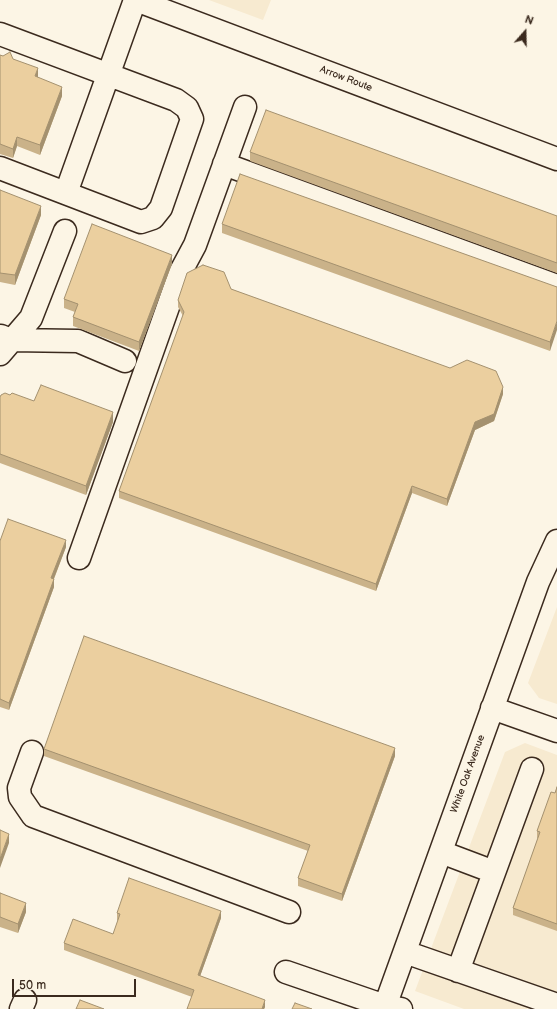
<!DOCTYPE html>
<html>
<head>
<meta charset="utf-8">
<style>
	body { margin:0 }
	#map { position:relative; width:557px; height:1009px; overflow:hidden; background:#fcf5e5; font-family:"Balsamiq Sans",sans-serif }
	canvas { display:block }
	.north { position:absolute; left:505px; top:12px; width:40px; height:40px; -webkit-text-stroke:3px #fcf5e5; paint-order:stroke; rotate:20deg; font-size:11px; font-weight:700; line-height:16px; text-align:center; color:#3b2a1e }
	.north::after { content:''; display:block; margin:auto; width:14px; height:18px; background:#3b2a1e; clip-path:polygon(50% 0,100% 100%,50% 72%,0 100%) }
	.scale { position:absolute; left:12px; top:979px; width:124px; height:18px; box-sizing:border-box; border:2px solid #3b2a1e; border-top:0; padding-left:5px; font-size:12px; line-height:14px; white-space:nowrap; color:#3b2a1e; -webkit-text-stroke:3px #fcf5e5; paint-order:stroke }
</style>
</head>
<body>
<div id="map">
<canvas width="557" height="1009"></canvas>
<div class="north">N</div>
<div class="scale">50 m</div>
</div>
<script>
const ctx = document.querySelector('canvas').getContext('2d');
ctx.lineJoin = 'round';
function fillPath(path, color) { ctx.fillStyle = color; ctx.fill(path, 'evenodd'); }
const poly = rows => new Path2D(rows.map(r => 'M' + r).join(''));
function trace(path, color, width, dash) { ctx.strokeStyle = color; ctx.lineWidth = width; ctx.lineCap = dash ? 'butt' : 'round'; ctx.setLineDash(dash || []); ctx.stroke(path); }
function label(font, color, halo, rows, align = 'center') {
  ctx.font = font + ' "Balsamiq Sans",sans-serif'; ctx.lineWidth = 3; ctx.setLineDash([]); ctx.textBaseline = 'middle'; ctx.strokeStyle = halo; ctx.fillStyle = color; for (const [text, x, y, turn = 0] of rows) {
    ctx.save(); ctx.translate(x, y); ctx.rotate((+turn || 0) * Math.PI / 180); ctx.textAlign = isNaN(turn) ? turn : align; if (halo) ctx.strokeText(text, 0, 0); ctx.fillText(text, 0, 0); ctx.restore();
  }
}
fillPath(poly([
	[209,0,271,0,263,20],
	[557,607,557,704,539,698,528,683],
	[525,743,557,755,557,1009,464,1009,415,991,505,752]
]), '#f7ead0');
const minor = poly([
	[0,34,176,100,187,108,192,119,161,208,153,218,141,222,0,168],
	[224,164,557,286],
	[66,193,135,0],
	[1,336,11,340,78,341,125,361],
	[0,354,31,318,65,231],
	[79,558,180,273,195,245,245,107],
	[492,708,557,731],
	[32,752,19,788,20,797,33,816,289,912],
	[441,852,494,872],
	[405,952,557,1005],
	[458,971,532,769],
	[286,972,385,1006,401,1009],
	[21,1009,25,1000],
	[384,1009,538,582,557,541]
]);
const major = poly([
	[136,0,557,159]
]);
trace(minor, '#3b2a1e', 25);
trace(major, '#3b2a1e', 25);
trace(minor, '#fcf5e5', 22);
trace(major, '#fcf5e5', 22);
fillPath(poly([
	[0,55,13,59,62,96,40,155,17,146,13,158,0,154],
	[250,152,557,216,557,273,250,161],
	[0,190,41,215,15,285,0,282],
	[222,224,557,287,550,351,222,233],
	[172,264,139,351,73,326,73,317,75,312,64,308,64,299],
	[231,289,503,394,494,421,475,430,447,506,412,493,376,591,119,498,119,491,183,316,178,307,178,300],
	[10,395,113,422,86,495,0,463,0,397],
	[0,541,66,547,54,579,54,587,9,710,0,707],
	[44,749,395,756,342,901,298,886,298,878,308,851,44,756],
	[557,787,557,931,513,915,513,908,538,838,537,838,537,831,555,793],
	[0,893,26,912,18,933,0,927],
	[117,913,221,918,200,976,265,1007,264,1009,187,1009,192,997,64,950,64,943,113,934,118,921,117,920]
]), '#cab289');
fillPath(poly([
	[38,68,38,78,35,76],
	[62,87,62,96,40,155,40,145],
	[17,137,17,146,13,158,13,149],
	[41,206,41,215,15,285,15,275],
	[172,255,172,264,139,351,139,342],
	[557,321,557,330,550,351,550,342],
	[503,387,503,394,494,421,475,430,447,506,447,499,475,422],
	[113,412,113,422,86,495,86,486],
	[412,486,412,493,376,591,376,584],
	[66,540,66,547,51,586,51,578],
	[54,579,54,587,9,710,9,703],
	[395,748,395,756,342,901,342,894],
	[9,834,9,843,0,868,0,859],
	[26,903,26,912,18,933,18,924],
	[221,911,221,918,198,982,198,975],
	[265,1000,265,1007,264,1009,262,1009]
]), '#a4916f');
const building = poly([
	[10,52,13,59,38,68,35,76,62,87,40,145,17,137,13,149,0,144,0,55,3,56,10,52],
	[266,110,557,216,557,263,250,152,266,110],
	[240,174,557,287,557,321,550,342,222,224,240,174],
	[0,190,41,206,15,275,0,273,0,190],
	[92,224,172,255,139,342,73,317,78,304,64,299,92,224],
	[203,265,224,272,231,289,450,368,467,360,496,371,503,387,494,414,475,422,447,499,412,486,376,584,119,491,184,312,178,300,187,273,203,265],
	[41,385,113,412,86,486,0,454,0,397,1,395,5,393,10,395,12,393,34,401,41,385],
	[8,519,66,540,51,578,54,579,9,703,0,699,0,541,8,519],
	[84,636,395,748,342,894,298,878,310,845,44,749,84,636],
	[557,787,557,924,513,908,540,832,537,831,551,792,555,793,557,787],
	[0,830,9,834,0,859,0,830],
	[129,878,221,911,198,975,265,1000,262,1009,187,1009,194,990,64,943,73,919,113,934,120,914,117,913,129,878],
	[0,893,26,903,18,924,0,917,0,893],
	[80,1000,104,1009,76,1009,80,1000],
	[295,1003,312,1009,292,1009,295,1003]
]);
fillPath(building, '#ebcf9f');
trace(building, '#a4916f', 1);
label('10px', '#3b2a1e', '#fcf5e5', [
	["Arrow Route",346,79,21],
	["White Oak Avenue",468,774,-70]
]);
</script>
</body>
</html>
